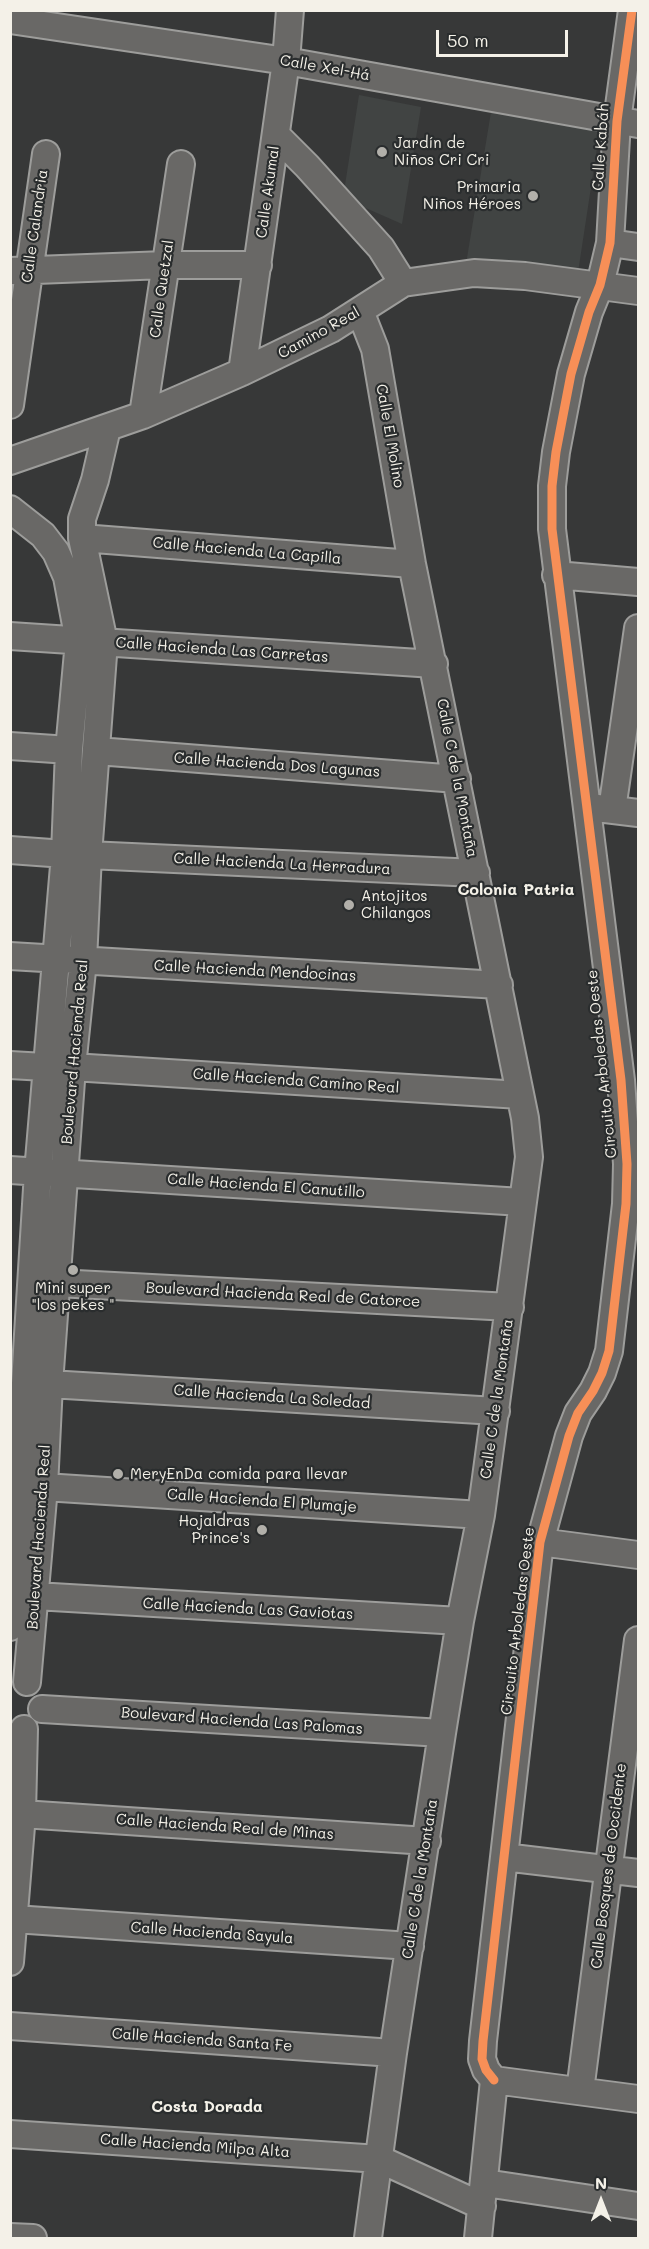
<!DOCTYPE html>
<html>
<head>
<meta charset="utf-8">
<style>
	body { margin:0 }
	#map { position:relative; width:649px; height:2249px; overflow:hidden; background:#373838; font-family:Mali,sans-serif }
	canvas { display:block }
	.frame { position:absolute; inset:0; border:12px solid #f4f1e8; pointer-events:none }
	.north { position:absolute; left:571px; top:2171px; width:60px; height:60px; -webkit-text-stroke:4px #2a2d2e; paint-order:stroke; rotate:0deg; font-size:16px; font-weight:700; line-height:24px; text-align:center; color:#f4f1e8 }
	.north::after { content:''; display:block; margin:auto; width:21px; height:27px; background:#f4f1e8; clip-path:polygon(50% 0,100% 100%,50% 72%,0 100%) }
	.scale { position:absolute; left:436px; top:30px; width:132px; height:27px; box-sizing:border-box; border:3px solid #f4f1e8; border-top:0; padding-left:8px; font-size:18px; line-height:21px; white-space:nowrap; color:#f4f1e8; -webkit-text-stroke:4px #2a2d2e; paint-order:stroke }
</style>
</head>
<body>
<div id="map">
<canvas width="649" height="2249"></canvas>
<div class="frame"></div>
<div class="north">N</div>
<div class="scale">50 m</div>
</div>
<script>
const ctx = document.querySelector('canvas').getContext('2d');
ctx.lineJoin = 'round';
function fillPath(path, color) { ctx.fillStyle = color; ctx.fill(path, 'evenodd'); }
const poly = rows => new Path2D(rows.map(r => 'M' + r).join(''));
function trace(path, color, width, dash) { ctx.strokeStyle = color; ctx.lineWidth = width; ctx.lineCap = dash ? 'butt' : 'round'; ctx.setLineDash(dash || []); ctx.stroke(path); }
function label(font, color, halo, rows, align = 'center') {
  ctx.font = font + ' Mali,sans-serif'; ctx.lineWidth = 4.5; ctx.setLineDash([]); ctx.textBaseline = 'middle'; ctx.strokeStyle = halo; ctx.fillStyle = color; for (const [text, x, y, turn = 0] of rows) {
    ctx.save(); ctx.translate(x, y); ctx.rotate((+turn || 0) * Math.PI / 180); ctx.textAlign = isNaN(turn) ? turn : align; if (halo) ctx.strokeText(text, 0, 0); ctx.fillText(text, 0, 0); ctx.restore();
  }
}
fillPath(poly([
	[359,95,421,107,402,224,343,198],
	[491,112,600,128,577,279,466,264]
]), '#414443');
const minor = poly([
	[10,20,286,61,638,124],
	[276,135,307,166,381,248,403,283],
	[610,243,638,247],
	[10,271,165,265,258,265],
	[360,311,375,349,412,564,525,1118,529,1157,481,1515,460,1621,442,1733,393,2053,368,2238],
	[242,372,286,61,290,10],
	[10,405,46,154],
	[143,415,181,164],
	[10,461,143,415,242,372,331,329,403,283,474,273,525,276,638,291],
	[10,509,43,535,56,552,67,577,79,641,69,750,65,854,38,1172,10,1627],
	[82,538,412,564],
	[556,575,638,582],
	[10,636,434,664],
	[10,746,69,750],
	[97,751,457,779],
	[597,808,638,813],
	[612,810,638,628],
	[10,850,65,854],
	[88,855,476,873],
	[10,956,499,985],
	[10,1065,45,1067],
	[72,1067,520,1095],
	[10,1170,522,1202],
	[57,1283,510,1307],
	[49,1384,496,1411],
	[44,1487,481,1515],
	[540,1542,638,1555],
	[35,1596,460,1621],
	[27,1682,44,1487,49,1384,72,1067,83,961,88,855,104,642,82,538,82,519,95,480,107,428],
	[42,1709,442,1733],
	[22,1814,427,1841],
	[504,1857,638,1873],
	[14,1919,410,1946],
	[10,1962,22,1814,24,1729],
	[10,2026,393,2053],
	[494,2080,486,2070,482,2059,483,2041,540,1542,569,1436,578,1413,593,1391,602,1373,609,1351,626,1204,627,1164,621,1080,552,529,552,486,556,452,571,374,589,312,600,285,610,243,617,121,632,10],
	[494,2080,638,2099],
	[580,2091,638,1640],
	[10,2134,379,2159,482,2206],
	[485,2183,638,2206],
	[10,2237,33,2238],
	[478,2238,494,2080]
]);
trace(minor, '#9d9d9b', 30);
trace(minor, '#696866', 26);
trace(poly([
	[494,2080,486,2070,482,2059,483,2041,540,1542,569,1436,578,1413,593,1391,602,1373,609,1351,626,1204,627,1164,621,1080,552,529,552,486,556,452,571,374,589,312,600,285,610,243,617,121,632,10]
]), '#f78f57', 9);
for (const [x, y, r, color] of [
	[382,152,6,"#b2b0aa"],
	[533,196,6,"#b2b0aa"],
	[349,905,6,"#b2b0aa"],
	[73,1270,6,"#b2b0aa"],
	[118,1474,6,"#b2b0aa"],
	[262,1530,6,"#b2b0aa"]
]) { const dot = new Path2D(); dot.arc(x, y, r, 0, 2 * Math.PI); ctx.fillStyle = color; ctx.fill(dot); trace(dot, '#2a2d2e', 2); }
label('15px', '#f4f1e8', '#2a2d2e', [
	["Calle Xel-Há",325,68,10],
	["Calle Kabáh",601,147,-86],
	["Calle Akumal",268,192,-82],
	["Calle Calandria",35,226,-82],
	["Calle Quetzal",162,289,-82],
	["Camino Real",319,333,-29],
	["Calle El Molino",390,436,80],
	["Calle Hacienda La Capilla",247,551,5],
	["Calle Hacienda Las Carretas",222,650,4],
	["Calle Hacienda Dos Lagunas",277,765,4],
	["Calle C de la Montaña",457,778,79],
	["Calle Hacienda La Herradura",282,864,3],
	["Calle Hacienda Mendocinas",255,971,3],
	["Boulevard Hacienda Real",75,1052,-85],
	["Circuito Arboledas Oeste",602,1064,-96],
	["Calle Hacienda Camino Real",296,1081,4],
	["Calle Hacienda El Canutillo",266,1186,4],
	["Boulevard Hacienda Real de Catorce",283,1295,3],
	["Calle Hacienda La Soledad",272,1397,4],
	["Calle C de la Montaña",497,1399,-82],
	["Calle Hacienda El Plumaje",262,1501,4],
	["Boulevard Hacienda Real",39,1537,-86],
	["Calle Hacienda Las Gaviotas",248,1609,3],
	["Circuito Arboledas Oeste",518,1621,-83],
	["Boulevard Hacienda Las Palomas",242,1721,4],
	["Calle Hacienda Real de Minas",225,1827,4],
	["Calle Bosques de Occidente",609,1866,-83],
	["Calle C de la Montaña",420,1879,-81],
	["Calle Hacienda Sayula",212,1933,4],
	["Calle Hacienda Santa Fe",202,2040,4],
	["Calle Hacienda Milpa Alta",195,2146,4]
]);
label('15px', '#f4f1e8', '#2a2d2e', [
	["Jardín de",394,143],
	["Niños Cri Cri",394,160],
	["Primaria",521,187,"right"],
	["Niños Héroes",521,204,"right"],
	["Antojitos",361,896],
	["Chilangos",361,913],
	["Mini super",73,1288,"center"],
	["\"los pekes \"",73,1305,"center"],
	["MeryEnDa comida para llevar",130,1474],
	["Hojaldras",250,1521,"right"],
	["Prince's",250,1538,"right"]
], 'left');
label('bold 16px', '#f4f1e8', '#2a2d2e', [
	["Colonia Patria",516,890],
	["Costa Dorada",207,2107]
]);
</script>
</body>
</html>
